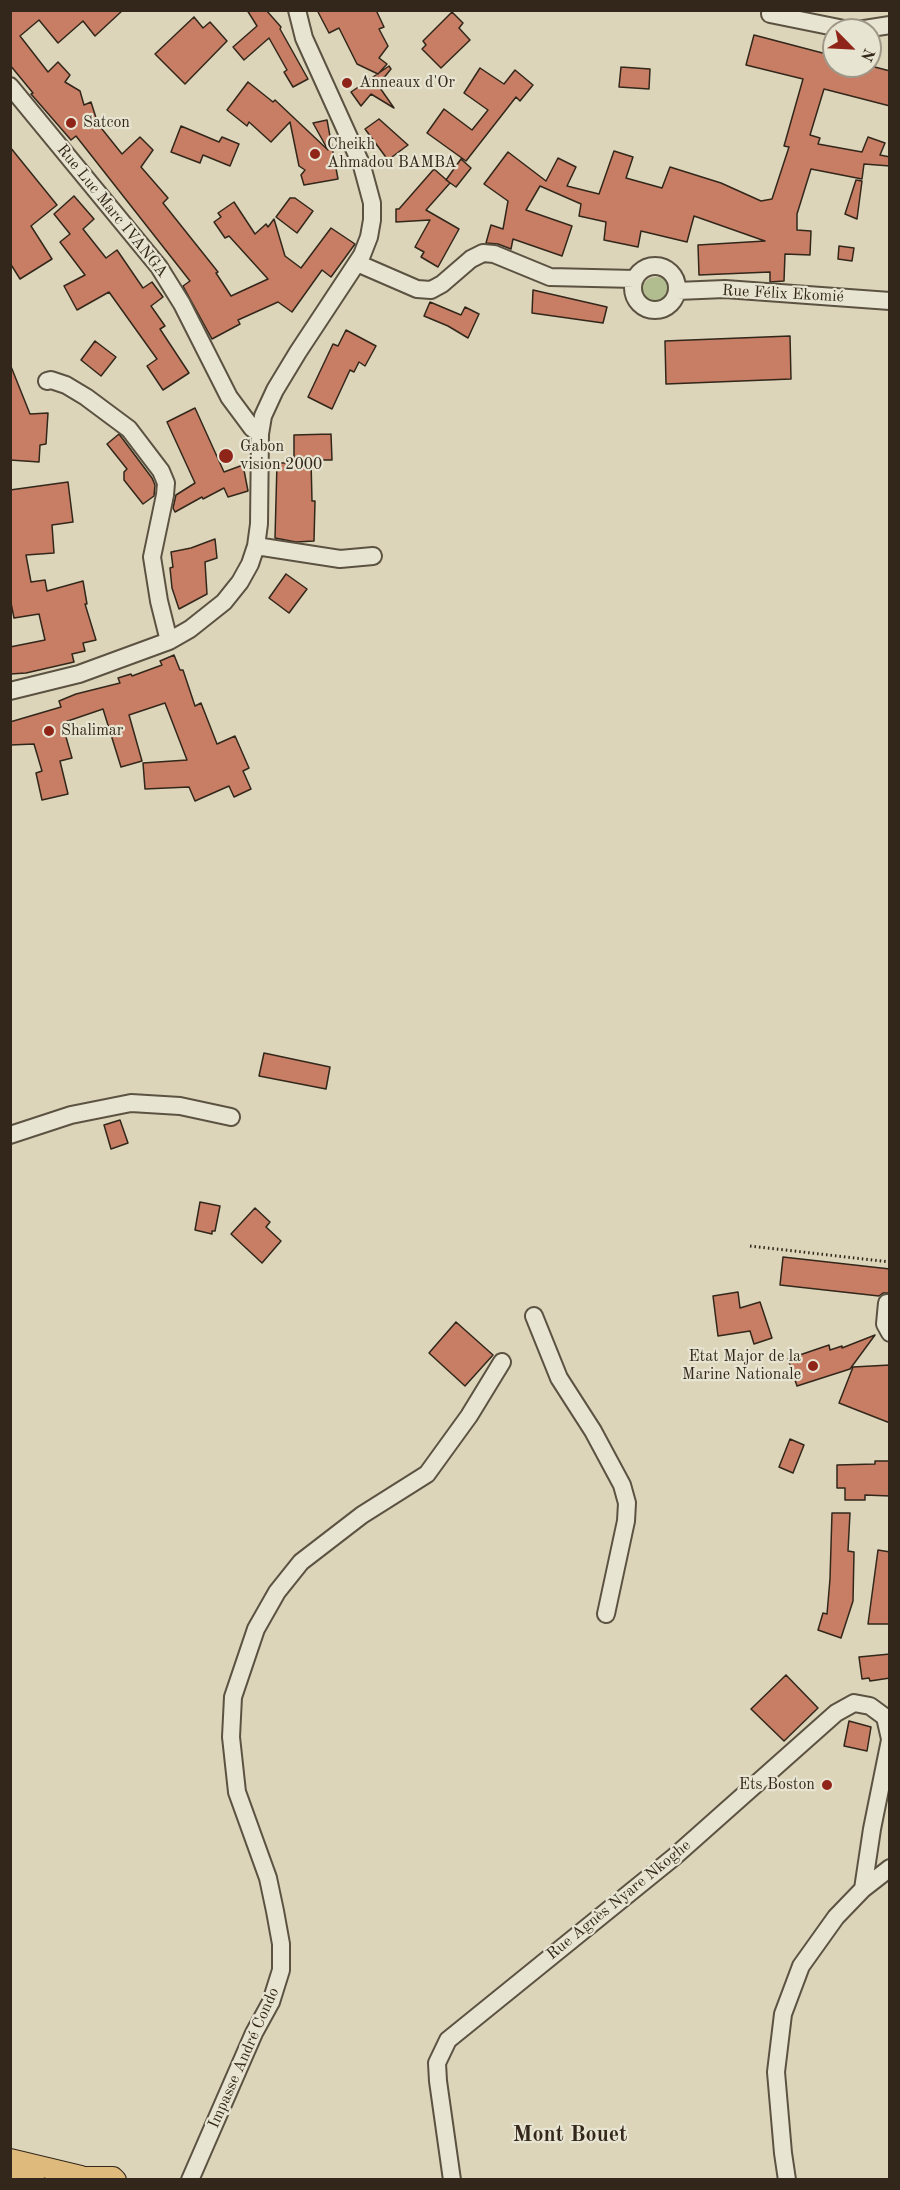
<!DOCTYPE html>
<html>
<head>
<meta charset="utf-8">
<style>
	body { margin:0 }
	#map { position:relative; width:900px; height:2190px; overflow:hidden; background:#dcd5ba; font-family:"Old Standard TT",serif }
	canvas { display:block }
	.frame { position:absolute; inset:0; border:12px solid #32271a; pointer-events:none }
	.north { position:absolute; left:822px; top:18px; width:60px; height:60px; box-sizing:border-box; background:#e8e4d2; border:2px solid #9f9888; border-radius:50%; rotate:114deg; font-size:16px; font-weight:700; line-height:24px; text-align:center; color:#32271a }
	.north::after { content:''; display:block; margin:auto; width:21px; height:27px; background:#8f2418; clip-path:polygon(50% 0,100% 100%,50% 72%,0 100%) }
</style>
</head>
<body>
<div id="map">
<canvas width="900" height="2190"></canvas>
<div class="frame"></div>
<div class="north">N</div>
</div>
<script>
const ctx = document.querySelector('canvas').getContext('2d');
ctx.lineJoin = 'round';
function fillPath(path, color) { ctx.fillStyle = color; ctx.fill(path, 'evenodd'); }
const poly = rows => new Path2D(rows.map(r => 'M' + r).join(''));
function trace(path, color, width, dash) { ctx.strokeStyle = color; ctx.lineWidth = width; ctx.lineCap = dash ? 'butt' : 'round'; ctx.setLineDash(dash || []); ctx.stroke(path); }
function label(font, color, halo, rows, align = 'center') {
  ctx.font = font + ' "Old Standard TT",serif'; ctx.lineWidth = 4.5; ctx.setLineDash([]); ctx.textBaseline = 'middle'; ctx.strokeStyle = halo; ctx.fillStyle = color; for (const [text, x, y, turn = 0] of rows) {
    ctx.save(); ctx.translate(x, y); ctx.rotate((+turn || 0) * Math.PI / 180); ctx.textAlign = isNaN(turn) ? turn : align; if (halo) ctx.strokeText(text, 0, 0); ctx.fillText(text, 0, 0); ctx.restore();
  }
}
fillPath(poly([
	'641 292a15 15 0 1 1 30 0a15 15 0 1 1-30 0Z'
]), '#b2bd8f');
const building = poly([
	[10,10,123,10,95,36,83,21,58,43,39,20,20,36,48,72,58,62,70,75,65,82,80,91,84,105,91,102,98,124,122,154,140,137,153,150,141,167,168,198,163,203,218,272,216,273,231,296,268,279,229,236,225,238,214,222,221,217,218,213,234,202,255,234,266,224,268,227,274,219,285,256,301,268,331,228,355,244,331,277,322,270,292,312,278,302,238,320,240,324,212,339,183,286,190,281,76,136,71,140,31,94,33,93,10,65,10,10],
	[247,10,266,10,281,27,280,29,308,79,293,87,284,72,287,70,269,38,244,60,233,47,257,26,247,10],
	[317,10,376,10,384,27,379,29,388,46,379,58,387,64,378,74,357,64,339,28,329,33,317,10],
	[452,12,463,23,459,28,470,40,441,68,422,49,426,45,423,41,452,12],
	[194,17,203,28,210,22,227,41,185,84,155,54,194,17],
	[754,35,834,56,834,66,871,66,890,71,890,106,824,89,810,135,820,138,818,144,862,152,868,137,885,143,880,155,890,157,890,166,864,164,862,179,811,169,797,214,797,230,811,231,810,255,785,254,784,281,770,282,770,272,699,275,698,245,765,241,694,216,687,242,641,231,638,247,604,240,606,222,579,216,581,204,540,186,526,210,572,226,562,256,513,239,511,249,498,244,486,243,491,225,503,229,508,201,484,184,508,152,546,181,558,158,576,167,567,186,599,194,614,151,633,157,626,178,662,188,670,167,721,183,761,201,772,199,789,147,784,146,803,79,746,65,754,35],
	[389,66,391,69,378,85,394,108,371,94,361,106,351,92,389,66],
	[621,67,650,69,649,89,619,87,621,67],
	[480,68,504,84,515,70,533,85,520,101,516,97,466,161,427,133,444,109,472,130,488,110,464,93,480,68],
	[248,82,273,102,275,100,328,150,313,123,327,120,338,179,304,185,301,175,305,170,299,166,290,122,271,142,249,122,247,126,227,110,248,82],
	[379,119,408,145,388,160,365,129,379,119],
	[181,126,219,142,222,137,239,144,230,166,203,155,200,163,171,152,181,126],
	[10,147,57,205,31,226,52,259,20,279,10,263,10,147],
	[461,159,471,168,456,187,446,180,461,159],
	[434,169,450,183,426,210,459,229,438,267,421,257,424,252,415,247,430,220,396,222,396,209,399,209,434,169],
	[856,180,862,181,857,219,845,214,856,180],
	[74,196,94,219,83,229,106,258,117,250,143,288,152,282,163,297,151,306,165,326,160,329,189,373,163,390,147,366,157,359,109,292,77,310,64,286,85,275,60,242,70,234,54,214,74,196],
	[290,198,295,198,313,211,297,233,276,217,290,198],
	[839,246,854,248,852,261,838,259,839,246],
	[533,290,607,307,603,323,532,313,533,290],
	[430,302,461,315,465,307,479,314,468,338,448,326,424,316,430,302],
	[346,330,376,346,365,366,359,362,354,372,350,370,332,409,308,397,333,344,338,346,346,330],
	[790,336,791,379,666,384,665,341,790,336],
	[95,341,116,357,101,376,81,360,95,341],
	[10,364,30,414,48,413,46,444,40,445,39,462,10,460,10,364],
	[195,408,224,472,243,465,248,491,228,497,224,488,203,499,202,497,175,512,173,508,176,495,195,483,167,422,195,408],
	[119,434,152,478,155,485,154,496,143,504,124,480,124,472,127,469,107,444,119,434],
	[331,434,332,460,311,460,312,501,315,501,314,541,296,542,275,538,277,463,294,463,294,435,331,434],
	[68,482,73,522,52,525,54,553,26,555,31,582,45,580,47,591,83,581,87,604,85,604,96,640,83,643,85,651,72,654,74,662,26,673,10,674,10,647,45,640,39,614,14,618,10,598,10,490,68,482],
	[215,539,217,558,205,562,207,594,179,609,172,588,170,568,173,567,171,552,191,548,215,539],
	[286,574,307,589,289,613,269,598,286,574],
	[174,655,180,670,183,670,195,706,201,703,217,744,235,736,249,768,243,771,251,789,234,797,229,786,195,801,189,787,145,789,143,763,187,760,165,703,129,715,142,761,121,767,103,709,62,723,72,758,60,761,68,794,42,800,36,773,42,771,34,744,10,745,10,722,61,707,59,701,76,694,120,683,118,678,131,674,132,676,162,665,160,661,174,655],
	[264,1053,330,1067,326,1089,259,1076,264,1053],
	[120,1120,128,1143,111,1149,104,1125,120,1120],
	[200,1202,220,1206,215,1231,212,1231,212,1234,195,1230,200,1202],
	[255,1208,270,1222,266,1227,281,1241,262,1263,231,1234,255,1208],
	[783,1257,890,1269,890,1293,883,1293,879,1296,780,1285,783,1257],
	[738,1292,740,1308,760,1302,772,1338,754,1344,750,1331,718,1336,713,1296,738,1292],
	[456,1322,493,1355,465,1386,429,1353,456,1322],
	[875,1335,850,1369,797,1386,788,1359,829,1345,830,1350,842,1346,842,1348,875,1335],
	[890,1365,890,1423,839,1403,853,1367,890,1365],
	[790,1439,804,1445,793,1473,779,1467,790,1439],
	[875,1461,890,1461,890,1496,865,1495,865,1500,845,1500,845,1488,837,1488,837,1465,875,1464,875,1461],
	[832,1513,850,1513,848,1551,854,1552,853,1601,841,1638,818,1630,823,1613,827,1614,830,1579,832,1513],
	[878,1550,890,1552,890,1624,868,1624,878,1550],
	[890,1654,890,1678,870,1681,869,1678,862,1679,859,1657,890,1654],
	[786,1675,818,1708,784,1741,751,1709,786,1675],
	[849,1721,871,1727,867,1751,844,1746,849,1721]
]);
fillPath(building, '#c77e64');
trace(building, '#32271a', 1.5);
const minor = poly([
	[770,14,849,30],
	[858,30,890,25],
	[10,86,159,267,182,304,229,397,252,428,260,434],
	[357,263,417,289,431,290,442,284,471,259,483,253,494,254,550,277,635,279],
	'633 288a22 22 0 1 1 44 0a22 22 0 1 1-44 0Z',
	[677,291,725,289,890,301],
	[47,381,51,380,66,385,86,397,129,429,161,471,166,483,165,495,152,557,159,601,169,641],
	[256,546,340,559,373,556],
	[10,691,79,674,169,641,190,629,224,602,240,582,250,564,256,546,259,524,260,434,263,416,275,390,298,352,362,255,369,237,372,220,372,203,362,166,304,38,297,10],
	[10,1135,71,1115,131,1103,180,1106,231,1117],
	[887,1303,885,1324,890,1333],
	[534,1316,559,1378,593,1431,622,1485,627,1503,626,1521,606,1614],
	[863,1889,872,1829,890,1740],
	[190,2180,254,2033,271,2002,281,1970,281,1944,275,1911,268,1878,237,1792,231,1737,233,1697,256,1629,277,1592,301,1562,362,1515,427,1474,469,1416,502,1362],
	[452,2180,438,2081,437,2063,448,2040,674,1857,836,1713,854,1703,870,1706,885,1717,890,1739],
	[787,2180,783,2153,776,2072,783,2014,801,1966,836,1917,863,1889,890,1868]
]);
const major = poly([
	[10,2159,81,2176],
	[10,2168,34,2180],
	[87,2177,113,2177,116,2180]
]);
trace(minor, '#5c5242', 20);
trace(major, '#32271a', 22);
trace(poly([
	[750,1246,890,1262]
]), '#32271a', 3, [1.5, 3]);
trace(minor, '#e8e4d2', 16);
trace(major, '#deba7d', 20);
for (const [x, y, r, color] of [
	[347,83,6,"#8f2418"],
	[71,123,6,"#8f2418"],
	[315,154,6,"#8f2418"],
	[226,456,8,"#8f2418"],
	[49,731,6,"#8f2418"],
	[813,1366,6,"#8f2418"],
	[827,1785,6,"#8f2418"]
]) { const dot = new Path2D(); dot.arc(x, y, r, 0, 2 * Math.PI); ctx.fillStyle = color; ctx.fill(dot); trace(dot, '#e8e4d2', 2); }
label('16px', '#32271a', '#e8e4d2', [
	["Anneaux d'Or",359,83],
	["Satcon",83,123],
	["Cheikh",327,145],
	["Ahmadou BAMBA",327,163],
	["Gabon",240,447],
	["vision 2000",240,465],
	["Shalimar",61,731],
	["Etat Major de la",801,1357,"right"],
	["Marine Nationale",801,1375,"right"],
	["Ets Boston",815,1785,"right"]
], 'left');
label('16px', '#32271a', '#e8e4d2', [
	["Rue Luc Marc IVANGA",112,211,51],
	["Rue Félix Ekomié",783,294,3],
	["Rue Agnès Nyare Nkoghe",619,1900,-39],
	["Impasse André Condo",244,2058,-66]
]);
label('bold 22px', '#32271a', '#e8e4d2', [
	["Mont Bouet",570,2135]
]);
</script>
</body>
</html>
